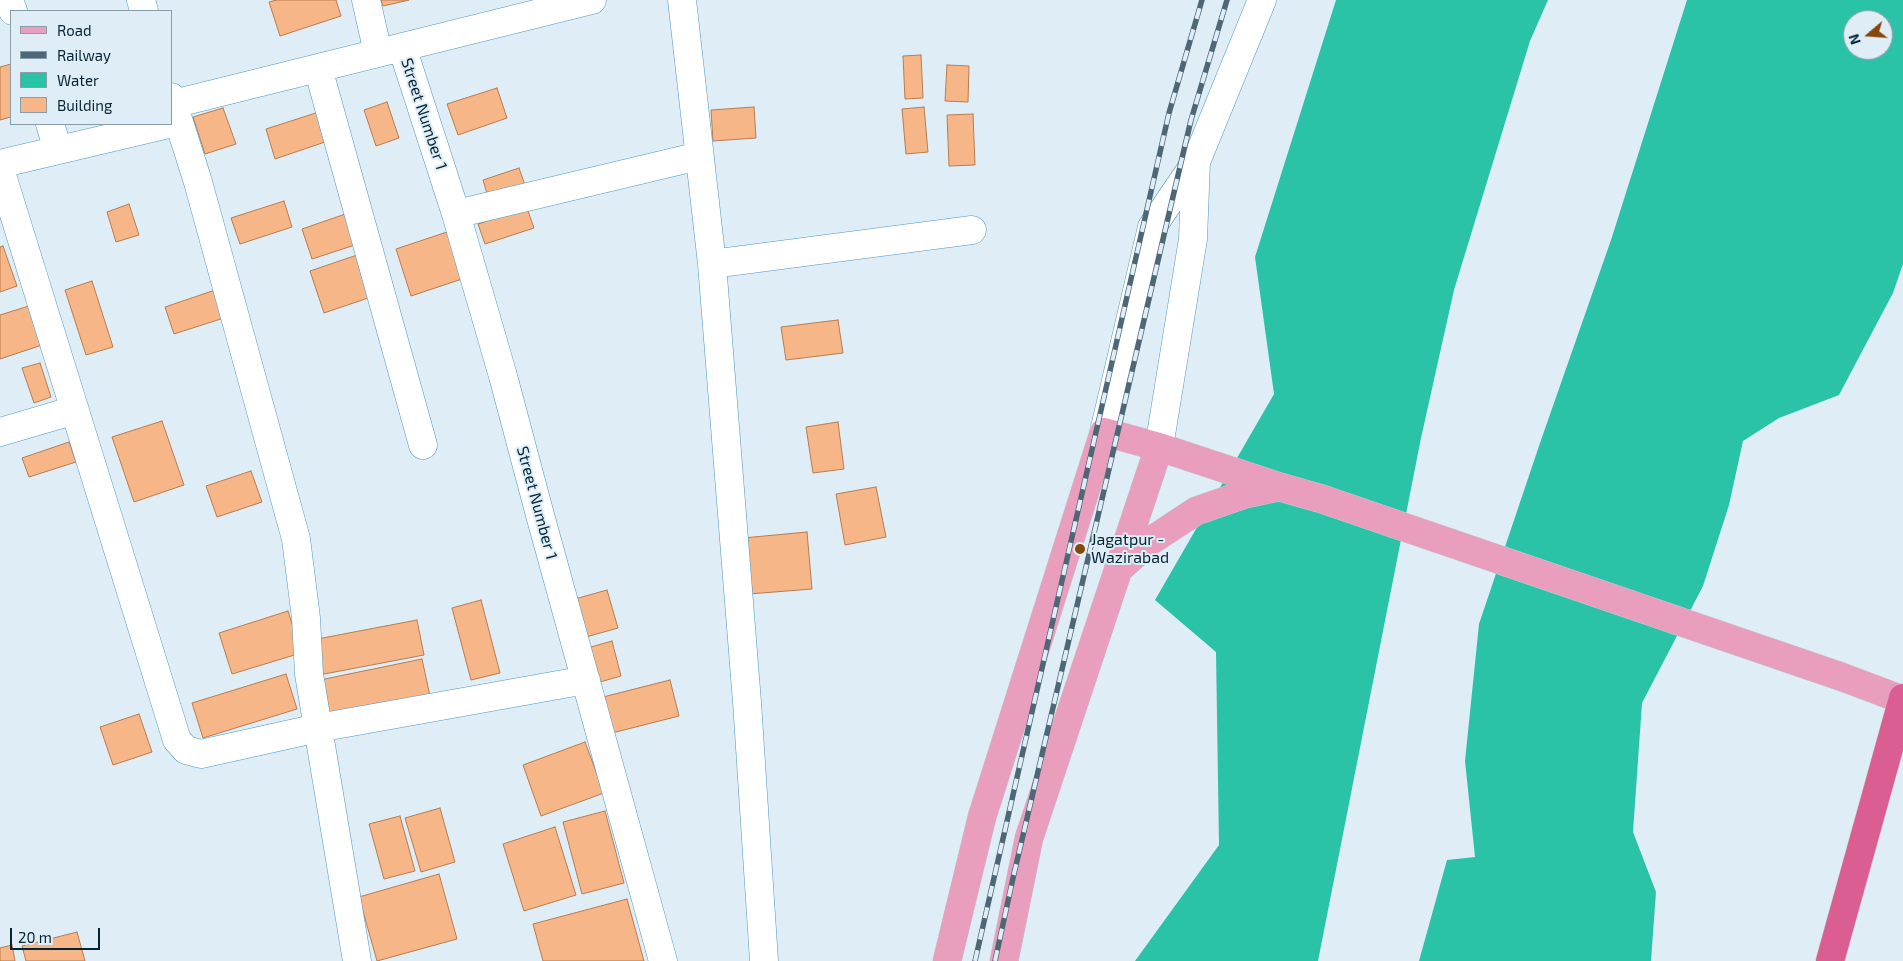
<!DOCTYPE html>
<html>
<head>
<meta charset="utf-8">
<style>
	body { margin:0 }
	#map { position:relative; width:1903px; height:961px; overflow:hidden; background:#dfedf6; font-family:"Exo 2",sans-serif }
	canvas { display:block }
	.legend { position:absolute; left:10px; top:10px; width:162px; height:115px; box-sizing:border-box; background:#dfedf6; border:1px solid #879da9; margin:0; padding:6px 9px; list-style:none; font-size:15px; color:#042435 }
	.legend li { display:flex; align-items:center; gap:10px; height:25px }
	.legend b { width:25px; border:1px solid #879da9 }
	.north { position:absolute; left:1843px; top:10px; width:50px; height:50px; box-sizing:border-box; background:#dfedf6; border:1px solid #879da9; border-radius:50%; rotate:252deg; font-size:14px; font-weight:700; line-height:20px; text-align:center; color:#042435 }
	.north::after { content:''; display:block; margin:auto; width:18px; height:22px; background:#86470b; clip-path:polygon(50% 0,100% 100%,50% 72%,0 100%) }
	.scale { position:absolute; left:10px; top:928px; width:90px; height:22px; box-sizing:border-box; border:2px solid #042435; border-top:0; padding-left:6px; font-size:15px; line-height:18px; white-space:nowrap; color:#042435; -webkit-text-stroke:4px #dfedf6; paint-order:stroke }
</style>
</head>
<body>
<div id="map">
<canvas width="1903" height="961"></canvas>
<ul class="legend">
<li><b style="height:6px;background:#e99ebe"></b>Road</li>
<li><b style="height:6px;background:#4d6776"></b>Railway</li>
<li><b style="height:14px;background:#2bc3a7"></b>Water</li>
<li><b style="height:14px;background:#f7b688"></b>Building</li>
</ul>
<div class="north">N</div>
<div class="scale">20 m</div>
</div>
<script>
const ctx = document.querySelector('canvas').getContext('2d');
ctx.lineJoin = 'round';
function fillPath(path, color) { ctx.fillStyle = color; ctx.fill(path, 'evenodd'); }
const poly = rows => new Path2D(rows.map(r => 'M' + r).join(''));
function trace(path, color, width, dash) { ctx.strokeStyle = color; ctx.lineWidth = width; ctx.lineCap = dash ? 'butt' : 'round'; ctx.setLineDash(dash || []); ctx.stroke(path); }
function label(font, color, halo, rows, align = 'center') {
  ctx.font = font + ' "Exo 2",sans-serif'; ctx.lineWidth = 4; ctx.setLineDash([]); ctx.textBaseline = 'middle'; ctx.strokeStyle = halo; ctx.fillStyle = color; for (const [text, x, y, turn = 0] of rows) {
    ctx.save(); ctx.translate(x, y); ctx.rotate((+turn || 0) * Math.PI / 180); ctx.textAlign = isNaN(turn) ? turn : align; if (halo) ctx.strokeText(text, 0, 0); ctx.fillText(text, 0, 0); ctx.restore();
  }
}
fillPath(poly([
	[1336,0,1548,0,1530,41,1454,290,1421,438,1318,961,1135,961,1219,845,1216,652,1155,600,1274,394,1255,257],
	[1687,0,1903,0,1903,264,1893,293,1839,395,1779,418,1743,441,1729,505,1703,586,1642,703,1633,832,1656,892,1651,961,1419,961,1447,860,1475,857,1465,761,1479,624,1540,443,1611,240],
	[1853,20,1883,20,1883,50,1853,50]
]), '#2bc3a7');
const building = poly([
	[276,0,336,0,341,16,280,36,269,2,276,0],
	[381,0,409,0,383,6,381,0],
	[921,55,923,98,905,99,903,56,921,55],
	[11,64,11,117,0,120,0,67,11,64],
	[947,65,969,66,968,102,945,101,947,65],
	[497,88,507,118,458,135,447,104,497,88],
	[387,102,399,138,376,146,364,110,387,102],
	[754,107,756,138,713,141,711,110,754,107],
	[924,107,928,152,906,154,902,109,924,107],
	[223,108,236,144,205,154,193,117,223,108],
	[322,111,331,140,275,159,266,129,322,111],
	[973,114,975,165,949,166,947,115,973,114],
	[519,168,526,188,489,200,483,180,519,168],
	[284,201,292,227,240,244,231,218,284,201],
	[129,204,139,235,116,242,107,212,129,204],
	[527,208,534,228,485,244,478,224,527,208],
	[354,211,364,242,312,259,302,229,354,211],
	[453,230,468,277,411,296,396,249,453,230],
	[3,246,17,286,0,292,0,247,3,246],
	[363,253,377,295,324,313,310,271,363,253],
	[92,281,113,347,86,355,65,290,92,281],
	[221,288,230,316,174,334,165,307,221,288],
	[32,305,45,344,0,359,0,315,32,305],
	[838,320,843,353,786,360,781,327,838,320],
	[40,363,51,397,34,403,22,368,40,363],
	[162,421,184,485,134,502,112,437,162,421],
	[838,422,844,469,813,473,806,427,838,422],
	[69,442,76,462,29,477,22,458,69,442],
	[251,471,262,502,217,517,206,486,251,471],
	[876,487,886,537,845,545,836,494,876,487],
	[807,532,812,589,749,594,743,538,807,532],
	[607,590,618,628,586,637,575,599,607,590],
	[481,600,500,673,471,680,452,608,481,600],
	[288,611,301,653,232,674,219,633,288,611],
	[417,620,424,655,319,675,312,640,417,620],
	[612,641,621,676,593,684,584,649,612,641],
	[422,659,430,696,328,716,320,680,422,659],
	[286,674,297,709,203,738,192,703,286,674],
	[670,680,679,716,612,733,603,697,670,680],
	[139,714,152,752,113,765,100,727,139,714],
	[585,742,604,793,541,816,523,765,585,742],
	[440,808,455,862,421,872,405,818,440,808],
	[605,811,624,883,582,894,563,822,605,811],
	[400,816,415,871,384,879,369,824,400,816],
	[555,827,576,895,524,911,503,844,555,827],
	[439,874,457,939,377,961,359,897,439,874],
	[627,899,644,961,543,961,533,924,627,899],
	[77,932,85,961,26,961,22,946,77,932],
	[12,945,15,961,0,961,0,948,12,945]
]);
fillPath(building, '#f7b688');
trace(building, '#b97b4d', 1);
const minor = poly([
	[9,0,13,11],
	[141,0,144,11],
	[366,0,378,53],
	[682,0,712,264,747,702,764,961],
	[402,47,456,214,503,376,540,515,663,961],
	[318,68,423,445],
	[171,97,198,182,296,539,306,618,309,674,357,961],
	[173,104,592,0],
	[50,124,58,150],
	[0,164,169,124],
	[0,169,177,740,186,750,201,754,318,728,586,680],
	[456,214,699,156],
	[712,264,972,230],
	[0,432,75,410],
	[1104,432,1152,227,1196,162,1262,0],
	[1159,447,1193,239,1196,162]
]);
const major = poly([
	[1121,567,1149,542,1196,511,1245,494,1278,487],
	[947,961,982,817,1104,432,1159,447,1280,487,1322,499,1842,677,1903,700],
	[1004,961,1029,838,1159,447]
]);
const highway = poly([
	[1830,961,1903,698]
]);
trace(minor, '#4d98c3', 29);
trace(major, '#c3cacf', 29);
trace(highway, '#c3cacf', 29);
trace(minor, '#fff', 28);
trace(major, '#e99ebe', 28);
trace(highway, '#da5e92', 28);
const rail = poly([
	[975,961,1169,113,1202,0],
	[995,961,1013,878,1191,120,1227,0]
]);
trace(rail, '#4d6776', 5.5);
trace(rail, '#dfedf6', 4, [11]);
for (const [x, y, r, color] of [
	[1080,549,6,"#86470b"]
]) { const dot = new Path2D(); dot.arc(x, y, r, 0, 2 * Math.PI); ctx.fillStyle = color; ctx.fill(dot); trace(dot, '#dfedf6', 2); }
label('16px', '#042435', '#dfedf6', [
	["Street Number 1",424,114,72],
	["Street Number 1",537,503,75]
]);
label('16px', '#042435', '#dfedf6', [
	["Jagatpur -",1091,540],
	["Wazirabad",1091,558]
], 'left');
</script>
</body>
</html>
